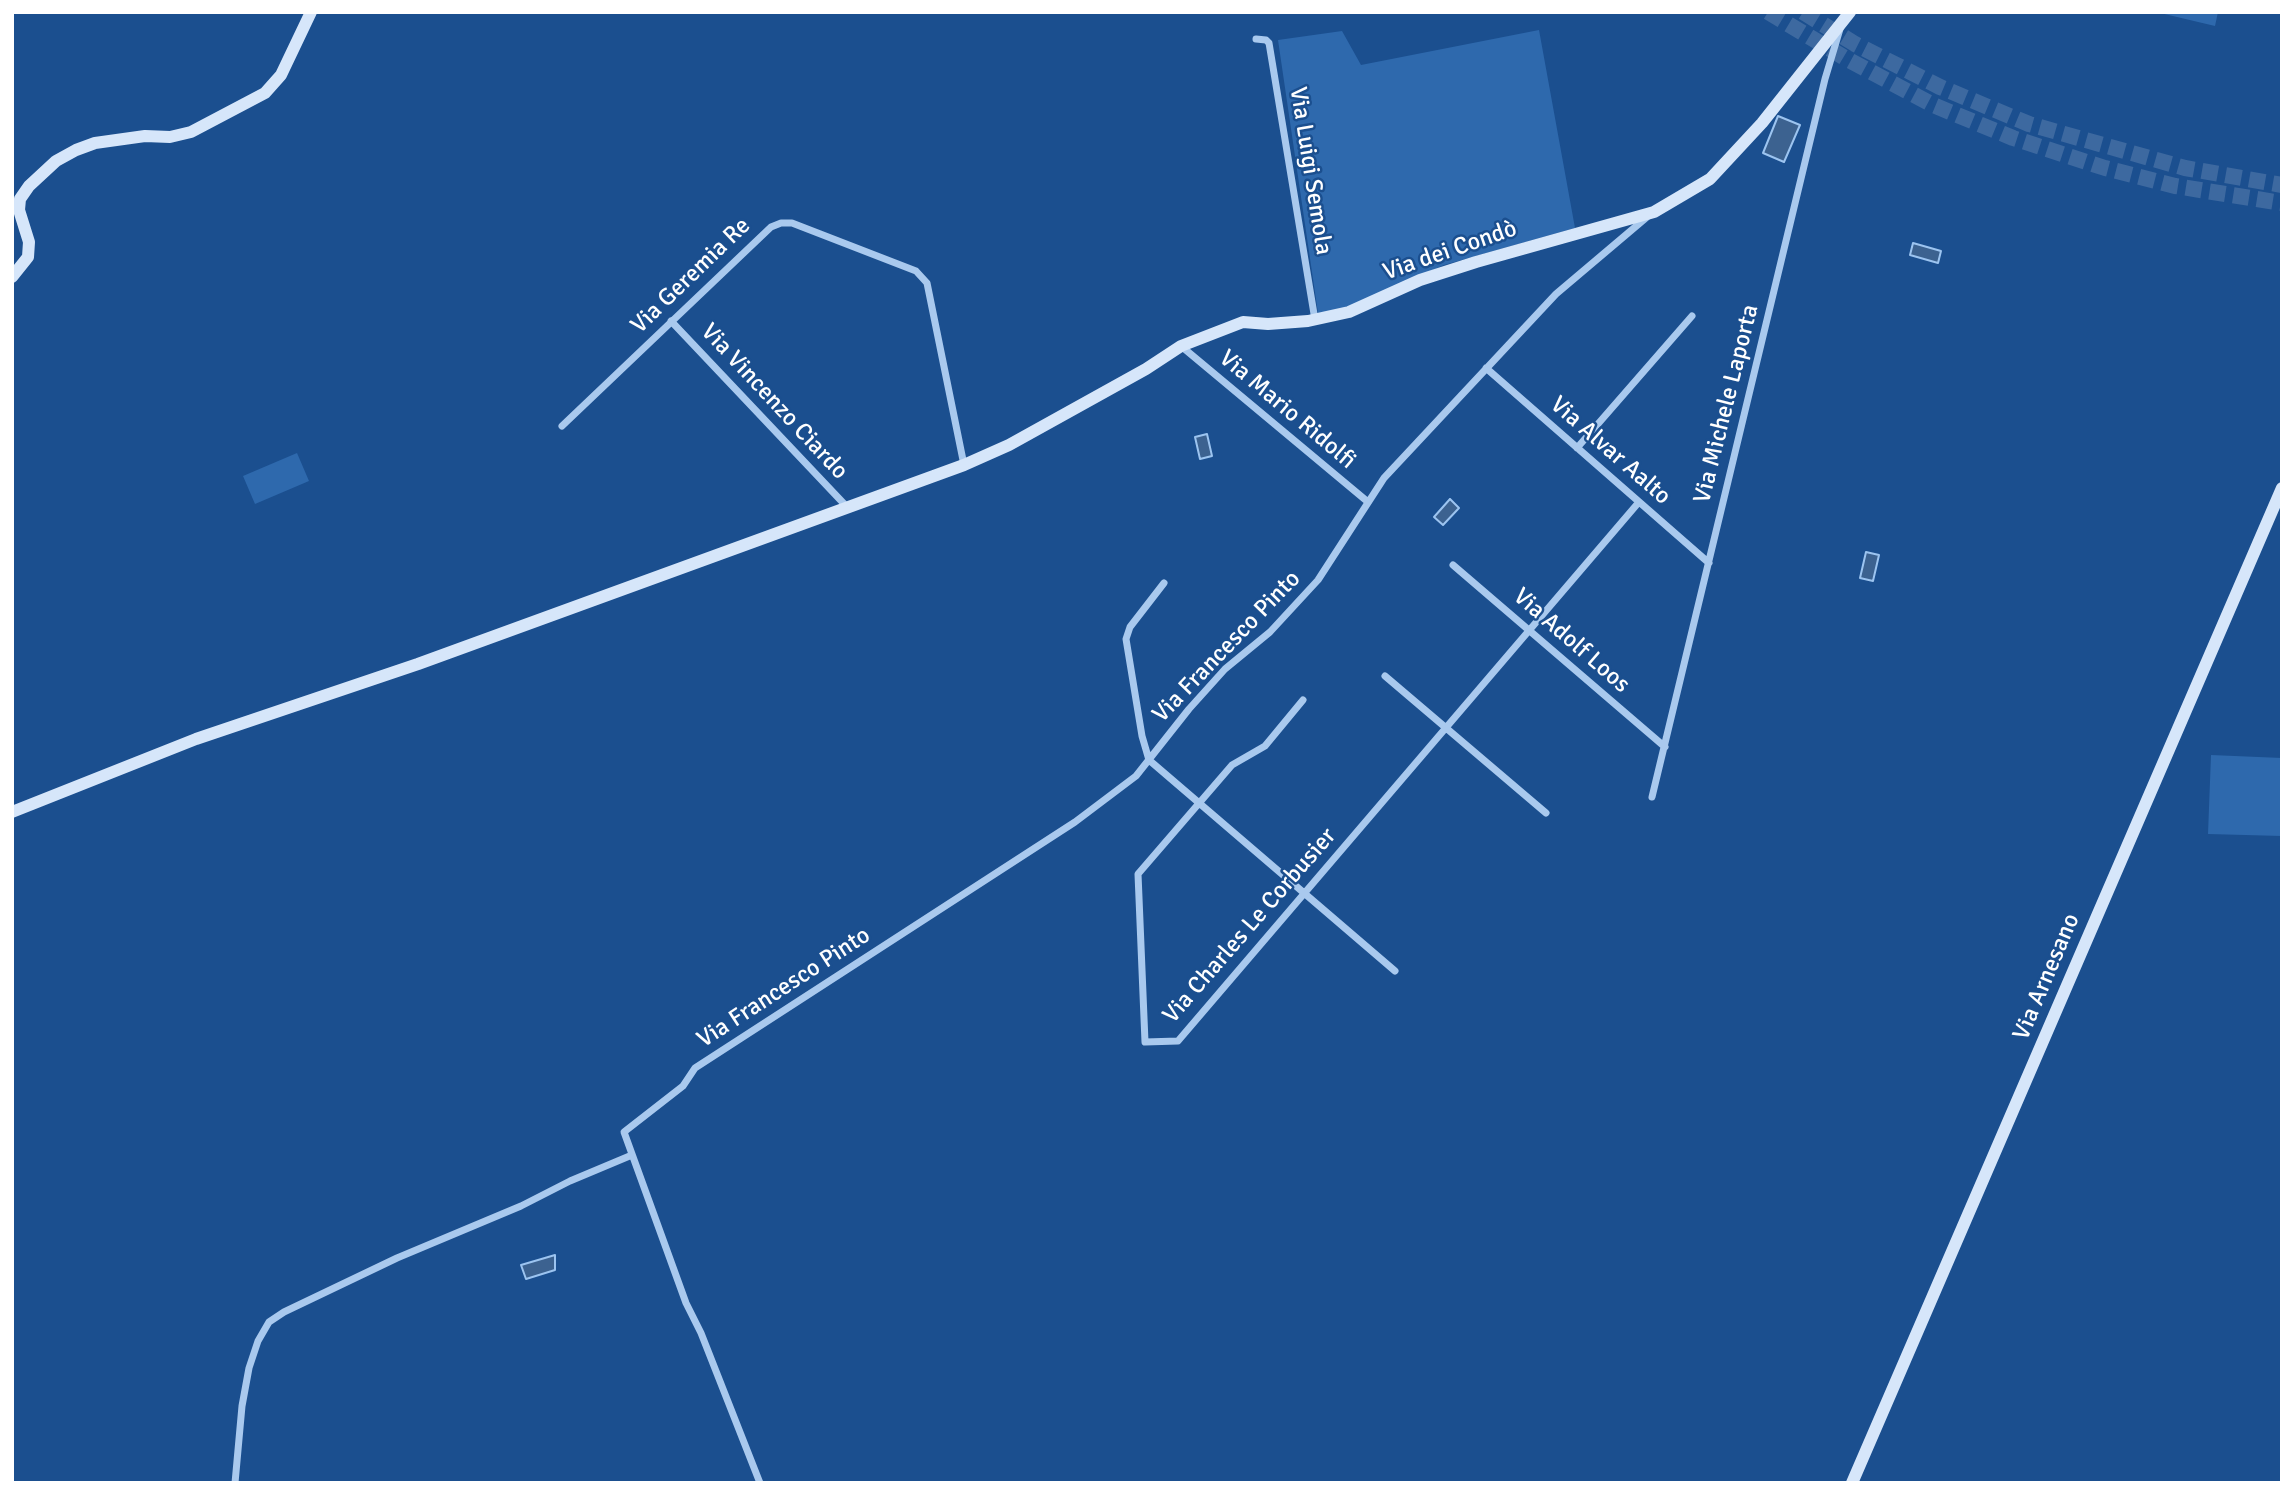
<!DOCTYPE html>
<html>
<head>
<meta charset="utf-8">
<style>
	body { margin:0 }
	#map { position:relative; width:2294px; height:1495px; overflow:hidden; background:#1b4f8f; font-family:Signika,sans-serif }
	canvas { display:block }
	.frame { position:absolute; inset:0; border:14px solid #fff; pointer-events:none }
</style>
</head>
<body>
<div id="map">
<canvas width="2294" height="1495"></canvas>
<div class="frame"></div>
</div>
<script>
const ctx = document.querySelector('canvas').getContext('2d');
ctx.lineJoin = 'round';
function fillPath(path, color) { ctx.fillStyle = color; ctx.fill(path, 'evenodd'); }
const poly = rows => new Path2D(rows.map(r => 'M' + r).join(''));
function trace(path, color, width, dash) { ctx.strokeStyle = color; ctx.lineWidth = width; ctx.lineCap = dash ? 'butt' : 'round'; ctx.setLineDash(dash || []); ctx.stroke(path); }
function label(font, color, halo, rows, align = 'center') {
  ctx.font = font + ' Signika,sans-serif'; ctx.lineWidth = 5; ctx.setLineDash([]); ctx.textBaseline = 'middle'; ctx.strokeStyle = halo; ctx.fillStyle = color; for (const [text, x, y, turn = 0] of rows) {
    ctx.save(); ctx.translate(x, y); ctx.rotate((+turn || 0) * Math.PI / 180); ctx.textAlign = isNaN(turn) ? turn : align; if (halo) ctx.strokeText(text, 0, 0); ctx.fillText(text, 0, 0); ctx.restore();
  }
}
fillPath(poly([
	[2156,12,2218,12,2215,26],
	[1539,30,1575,228,1444,265,1348,308,1318,313,1278,40,1342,31,1361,65],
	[297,453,309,481,255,504,243,476],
	[2211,755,2282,758,2282,836,2208,834]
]), '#2e69ad');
const water = poly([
	[1778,116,1800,125,1784,162,1763,153,1778,116],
	[1913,243,1941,251,1938,263,1910,255,1913,243],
	[1207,434,1212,456,1200,459,1195,437,1207,434],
	[1450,499,1459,508,1443,525,1434,517,1450,499],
	[1866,552,1879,555,1873,581,1860,578,1866,552],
	[555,1255,555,1270,526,1279,521,1265,555,1255]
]);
fillPath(water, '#3c6290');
trace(water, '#9cc4f0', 2);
trace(poly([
	[1768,12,1845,58,1933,105,2013,138,2105,168,2175,186,2282,203],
	[1803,12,1855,44,1940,87,2029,124,2185,168,2282,185]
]), '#3d69a0', 16, [16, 8]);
trace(poly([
	[1256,39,1266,40,1269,43,1315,320],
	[671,321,848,508],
	[1181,346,1368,502],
	[1486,368,1709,563],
	[562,426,771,227,781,223,792,223,916,271,927,283,964,465],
	[1577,448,1692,316],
	[1453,565,1665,747],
	[1164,583,1130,627,1126,639,1142,736,1149,760,1395,971],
	[1385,676,1546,813],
	[1303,700,1265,746,1232,765,1138,874,1145,1042,1178,1041,1639,502],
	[1652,797,1825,79,1840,29],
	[235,1483,242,1406,249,1368,258,1341,269,1322,284,1312,397,1258,521,1206,570,1181,632,1155],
	[760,1483,701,1333,686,1303,624,1132,683,1086,695,1068,1075,822,1136,776,1189,709,1225,669,1270,632,1318,580,1384,478,1556,294,1647,217]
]), '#a9c9ee', 7);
trace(poly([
	[12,277,28,257,29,242,19,210,20,199,29,186,56,161,76,150,95,143,145,136,170,137,191,132,265,93,281,75,311,12],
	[12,812,196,739,418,664,964,465,1009,445,1146,369,1181,346,1243,322,1268,324,1308,321,1349,312,1420,280,1476,262,1654,212,1710,179,1762,123,1850,12],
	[1852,1483,2282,488]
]), '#d6e6fa', 12);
label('24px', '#fff', '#1b4f8f', [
	["Via Luigi Semola",1310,171,81],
	["Via dei Condò",1450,251,-19],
	["Via Geremia Re",691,276,-44],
	["Via Vincenzo Ciardo",774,402,47],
	["Via Michele Laporta",1727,404,-76],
	["Via Mario Ridolfi",1287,410,40],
	["Via Alvar Aalto",1610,451,41],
	["Via Adolf Loos",1571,641,41],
	["Via Francesco Pinto",1227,647,-46],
	["Via Charles Le Corbusier",1250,926,-49],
	["Via Arnesano",2047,977,-67],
	["Via Francesco Pinto",784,988,-33]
]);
</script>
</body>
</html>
